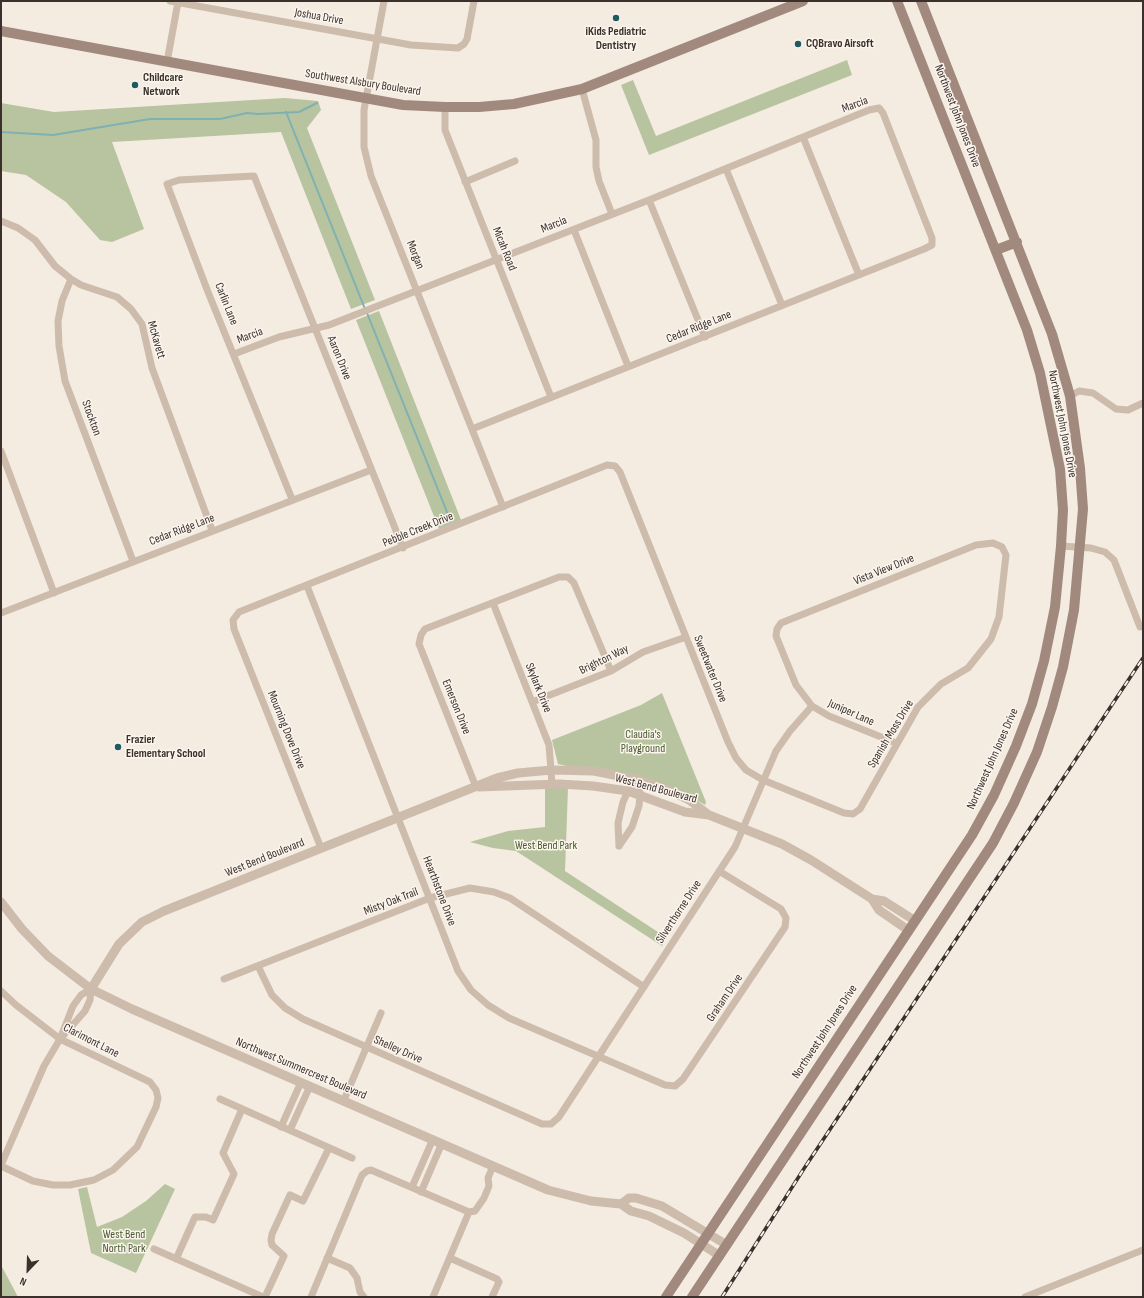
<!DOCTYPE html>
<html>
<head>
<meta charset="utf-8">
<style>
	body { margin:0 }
	#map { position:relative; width:1144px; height:1298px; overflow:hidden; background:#f4ebe1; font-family:"Sofia Sans Condensed",sans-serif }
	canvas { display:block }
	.frame { position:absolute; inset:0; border:2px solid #3b302b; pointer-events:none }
	.north { position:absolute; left:8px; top:1250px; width:40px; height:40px; -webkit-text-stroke:3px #fbf5ee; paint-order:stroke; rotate:203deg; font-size:11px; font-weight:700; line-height:16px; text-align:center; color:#3b302b }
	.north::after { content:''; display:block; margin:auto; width:14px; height:18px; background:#3b302b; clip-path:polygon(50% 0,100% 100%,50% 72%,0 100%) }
</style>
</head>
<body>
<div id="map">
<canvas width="1144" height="1298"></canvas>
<div class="frame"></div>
<div class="north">N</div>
</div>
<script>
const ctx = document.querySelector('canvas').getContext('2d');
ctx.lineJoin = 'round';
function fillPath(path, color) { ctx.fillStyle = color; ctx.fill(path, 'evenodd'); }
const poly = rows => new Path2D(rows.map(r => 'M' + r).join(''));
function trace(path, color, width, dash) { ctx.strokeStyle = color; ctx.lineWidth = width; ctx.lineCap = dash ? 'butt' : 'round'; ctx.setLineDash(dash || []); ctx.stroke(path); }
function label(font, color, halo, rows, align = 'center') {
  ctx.font = font + ' "Sofia Sans Condensed",sans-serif'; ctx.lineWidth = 3; ctx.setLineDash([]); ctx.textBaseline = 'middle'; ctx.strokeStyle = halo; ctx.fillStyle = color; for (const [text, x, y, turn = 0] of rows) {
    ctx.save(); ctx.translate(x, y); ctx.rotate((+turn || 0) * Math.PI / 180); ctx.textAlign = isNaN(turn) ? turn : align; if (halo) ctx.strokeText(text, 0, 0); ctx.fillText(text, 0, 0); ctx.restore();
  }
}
fillPath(poly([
	[847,60,852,75,649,155,621,85,633,80,656,136],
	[285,98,318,101,321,110,307,128,375,300,351,309,281,132,112,142,144,229,112,242,100,240,66,202,26,175,1,171,1,103,54,112],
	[379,311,461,520,439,529,356,320],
	[662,693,706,802,705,805,686,794,558,764,552,740,641,705],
	[545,788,568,788,565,871,667,938,662,946,516,851,493,848,470,842,508,831,545,827],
	[165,1184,175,1189,136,1273,91,1253,78,1189,87,1187,97,1227,122,1217,146,1201],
	[1,1265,18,1297,1,1297]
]), '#b8c4a0');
trace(poly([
	[286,112,365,309],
	[1,132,53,135,150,119,220,119,247,113,258,114,299,112,317,103],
	[367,313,447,512]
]), '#7fb0b2', 2);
trace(poly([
	[170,1,411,45,458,48,464,44,467,39,474,1],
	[384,1,364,110,364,147,371,176,503,507],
	[167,62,178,2],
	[582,89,596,140,596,167,599,181,612,214],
	[445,107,445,130,551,397],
	[803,137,859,275],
	[726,169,782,305],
	[465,182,515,161],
	[649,200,705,337],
	[1,221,18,228,35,240,55,266,71,279,81,285,117,297,131,309,142,324,152,368,212,530],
	[574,230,628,366],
	[71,279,62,301,58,321,59,346,65,381,133,561],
	[234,354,279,337,329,325,649,200,869,110,879,108,883,113,932,238,932,245,924,249,472,429],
	[1070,396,1079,391,1093,393,1116,409,1128,410,1143,403],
	[1,451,54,593],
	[292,499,208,292,167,184,179,180,254,176,403,548],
	[1061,546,1091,548,1105,552,1114,560,1140,627],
	[307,586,458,971,471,990,488,1005,509,1018,665,1085,675,1086,683,1079,785,927,786,918,781,909,719,871],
	[493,603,549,745,552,784],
	[1,613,371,470],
	[532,702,611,671,643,652,686,637],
	[476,787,419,644,421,635,425,629,559,577,568,577,574,583,611,671],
	[619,846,618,823,623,802,628,791,639,780],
	[619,846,632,827,639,806,640,796,639,780],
	[321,848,234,629,233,620,239,612,607,465,615,466,620,472,728,742,736,758,746,770,763,780,844,813,853,814,860,809,918,707,941,684,968,668,991,639,999,617,1006,555,1002,547,993,543,976,545,781,623,777,629,776,636,796,685,812,706,829,716,896,743],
	[258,966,272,995,285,1008,303,1019,542,1124,551,1124,559,1117,735,847,776,751,790,731,812,706],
	[224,979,430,898,470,888,494,892,510,898,644,987],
	[1,991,16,1005,60,1039,150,1082,156,1090,158,1098,156,1107,137,1147,113,1170,94,1180,70,1185,53,1185,33,1181,1,1166],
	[62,1037,85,1011,90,1000,91,989],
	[220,1099,352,1158],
	[344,1100,381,1013],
	[281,1127,301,1082],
	[290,1130,310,1086],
	[1,1165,44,1066,60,1039,73,1006,81,995,91,989],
	[412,1187,433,1139],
	[421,1192,442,1143],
	[469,1212,475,1211,484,1198,489,1186,488,1178,493,1166],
	[154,1249,263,1297],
	[327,1258,350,1268,357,1278,360,1292,364,1297],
	[450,1258,497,1279,499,1282,492,1297],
	[176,1259,195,1217,206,1217,213,1220,234,1174,223,1153,242,1109],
	[265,1297,284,1256,272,1245,271,1240,272,1234,290,1195,303,1201,329,1148],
	[311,1297,362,1175,367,1171,371,1170,469,1212,433,1297],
	[1025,1297,1143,1250]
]), '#cdbbac', 7);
trace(poly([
	[479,787,559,784,593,786,628,791,685,812,709,815,782,844,811,860,872,899,884,901,914,920],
	[872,899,879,910,908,930],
	[1,902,22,929,48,956,91,989,132,1009,548,1190,591,1201,621,1204,631,1211,649,1216,684,1233,720,1256],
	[91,989,119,944,142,922,164,911,497,778,518,773,552,770,594,771,639,780,666,789,689,800,709,815],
	[621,1204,629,1198,636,1198,662,1206,727,1245]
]), '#cdbbac', 9);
trace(poly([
	[1,31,403,105,445,107,479,107,514,104,582,89,803,1],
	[996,250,1017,242],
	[666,1297,972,835,994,795,1016,746,1032,704,1044,661,1055,607,1061,546,1063,510,1060,469,1040,373,1027,330,897,1],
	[692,1297,993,843,1014,803,1037,752,1052,707,1063,667,1074,610,1083,509,1080,468,1070,396,1052,334,921,1]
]), '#a18a7d', 10);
const rail = poly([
	[722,1297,805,1167,1143,658]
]);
trace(rail, '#3b302b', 3.5);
trace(rail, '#fbf5ee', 2, [6]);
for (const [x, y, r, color] of [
	[616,18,4,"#1f5a5e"],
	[798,44,4,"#1f5a5e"],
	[135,85,4,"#1f5a5e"],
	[118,747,4,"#1f5a5e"]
]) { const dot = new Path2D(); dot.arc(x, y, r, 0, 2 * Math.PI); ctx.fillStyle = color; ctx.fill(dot); trace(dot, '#fbf5ee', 1.5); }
label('12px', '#3b302b', '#fbf5ee', [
	["Joshua Drive",319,17,10],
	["Southwest Alsbury Boulevard",363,83,9],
	["Marcia",855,105,-20],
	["Northwest John Jones Drive",957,116,69],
	["Marcia",554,225,-22],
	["Micah Road",504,249,68],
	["Morgan",415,255,68],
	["Carlin Lane",226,304,68],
	["Cedar Ridge Lane",699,327,-22],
	["Marcia",250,336,-21],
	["McKavett",156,340,74],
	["Aaron Drive",339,358,68],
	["Stockton",91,418,70],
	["Northwest John Jones Drive",1062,424,79],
	["Cedar Ridge Lane",182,530,-21],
	["Pebble Creek Drive",418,530,-22],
	["Vista View Drive",884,570,-22],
	["Brighton Way",604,660,-26],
	["Sweetwater Drive",710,669,68],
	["Skylark Drive",538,688,68],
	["Emerson Drive",456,707,68],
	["Juniper Lane",851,713,24],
	["Mourning Dove Drive",286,730,68],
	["Spanish Moss Drive",891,734,-59],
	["Northwest John Jones Drive",993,759,-66],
	["West Bend Boulevard",656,789,15],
	["West Bend Boulevard",265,858,-22],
	["Hearthstone Drive",439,891,69],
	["Misty Oak Trail",391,902,-21],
	["Silverthorne Drive",679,912,-57],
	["Graham Drive",725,998,-56],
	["Northwest John Jones Drive",825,1032,-57],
	["Clarimont Lane",91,1041,27],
	["Shelley Drive",398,1050,24],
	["Northwest Summercrest Boulevard",301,1069,23]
]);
label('bold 12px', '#3b302b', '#fbf5ee', [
	["iKids Pediatric",616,32,"center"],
	["Dentistry",616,46,"center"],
	["CQBravo Airsoft",806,44],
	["Childcare",143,78],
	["Network",143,92],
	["Frazier",126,740],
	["Elementary School",126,754]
], 'left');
label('12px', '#4a5a2e', '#fbf5ee', [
	["Claudia's",643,735],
	["Playground",643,749],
	["West Bend Park",546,846],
	["West Bend",124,1235],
	["North Park",124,1249]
]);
</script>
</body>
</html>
